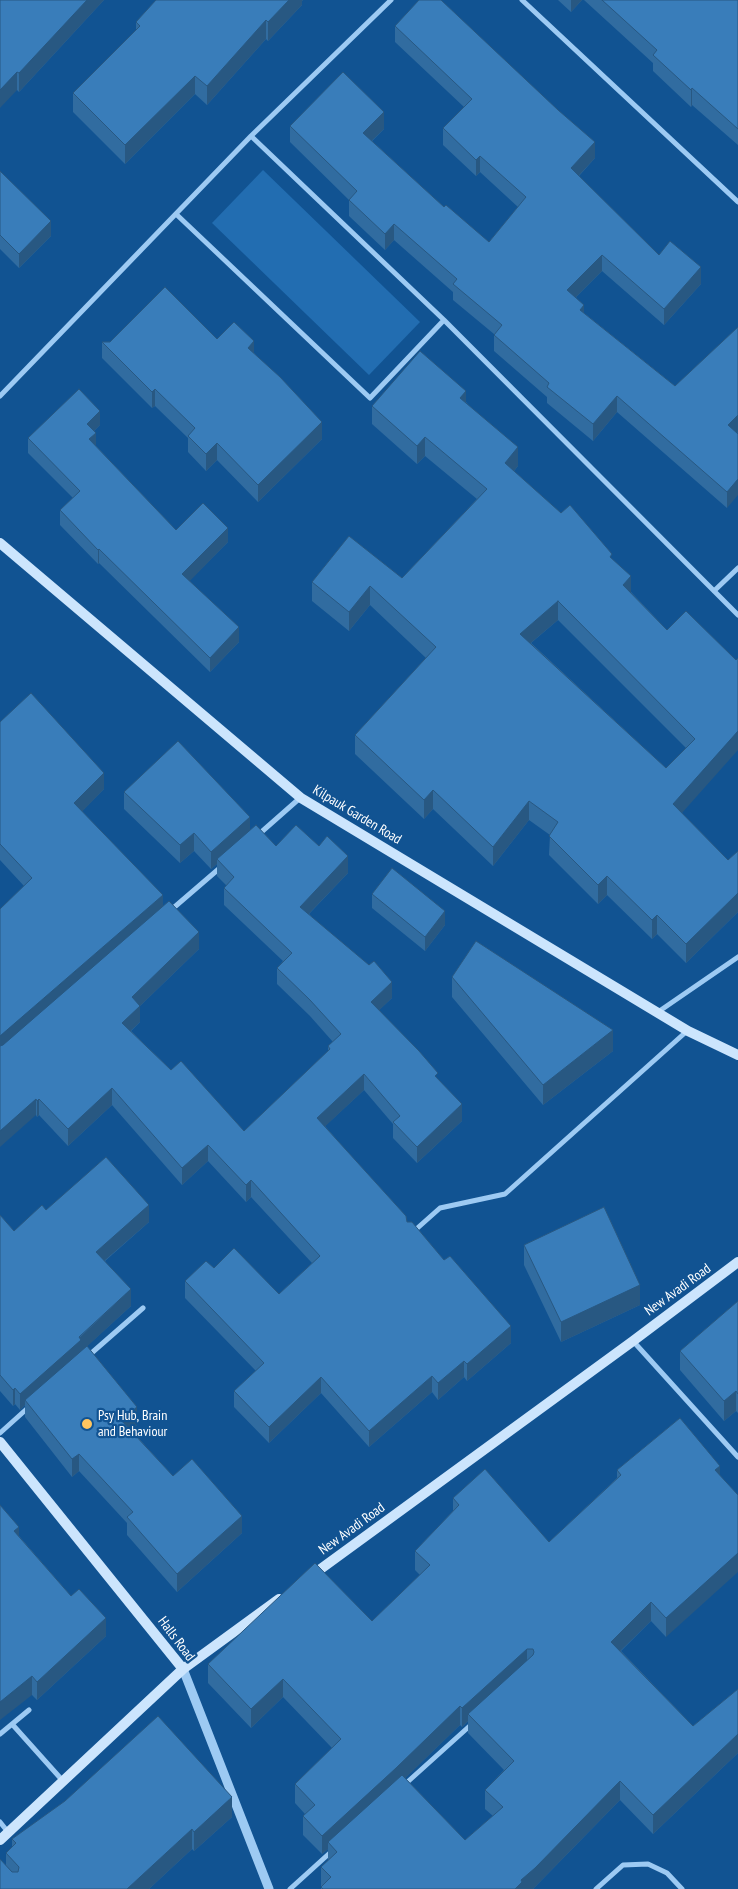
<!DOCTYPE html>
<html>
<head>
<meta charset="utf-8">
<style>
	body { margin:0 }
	canvas { display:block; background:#115392 }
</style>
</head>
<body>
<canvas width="738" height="1889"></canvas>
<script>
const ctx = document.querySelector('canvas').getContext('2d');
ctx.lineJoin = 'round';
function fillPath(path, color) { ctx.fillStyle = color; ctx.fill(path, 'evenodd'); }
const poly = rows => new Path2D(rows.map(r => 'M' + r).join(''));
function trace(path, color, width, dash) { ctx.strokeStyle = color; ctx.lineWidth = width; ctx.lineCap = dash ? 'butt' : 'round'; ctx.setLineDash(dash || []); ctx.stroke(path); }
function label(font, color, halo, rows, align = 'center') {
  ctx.font = font + ' "PT Sans Narrow",sans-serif'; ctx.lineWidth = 4.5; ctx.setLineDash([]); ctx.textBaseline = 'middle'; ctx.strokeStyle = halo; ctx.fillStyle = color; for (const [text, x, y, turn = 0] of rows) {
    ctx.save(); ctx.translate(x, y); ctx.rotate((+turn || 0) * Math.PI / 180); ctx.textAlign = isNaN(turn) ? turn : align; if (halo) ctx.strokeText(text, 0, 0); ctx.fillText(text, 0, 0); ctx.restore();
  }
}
fillPath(poly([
	[263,170,420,322,369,375,212,223]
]), '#226db1');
trace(poly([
	[522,0,738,202],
	[251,136,444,320,738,615],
	[176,214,370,398,444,320],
	[0,396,251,136,391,0],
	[714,591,738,568],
	[258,835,300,798],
	[171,910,221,867],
	[658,1012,738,957],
	[413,1232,440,1208,505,1194,687,1031],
	[633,1341,738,1457],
	[87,1357,143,1308],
	[0,1433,30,1406],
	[12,1724,63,1781],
	[0,1734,29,1710],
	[403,1786,473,1723],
	[0,1822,8,1832],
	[290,1889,332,1851],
	[596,1889,623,1865,648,1864,667,1873,682,1889]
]), '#9dcaf3', 5);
trace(poly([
	[183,1669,269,1889]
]), '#9dcaf3', 9);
trace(poly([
	[0,543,301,798,688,1031,738,1055],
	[0,1442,183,1669],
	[311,1576,633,1341,738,1262],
	[0,1840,183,1669,279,1599]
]), '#cce5fd', 10);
fillPath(poly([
	[0,0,104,0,19,92,17,90],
	[156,0,303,0,302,1,302,5,268,41,266,39,207,105,195,94,125,164,73,112,73,93,136,30,136,22],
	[558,0,582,0,571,12],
	[584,0,738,0,738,145,692,105,691,107,653,71,653,63],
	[395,26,595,158,579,176,659,255,701,284,664,325,602,271,576,297,584,313,675,386,738,327,738,432,737,433,727,508,617,412,593,441,547,403,547,397,494,351,494,334,453,300,453,292,394,240,385,250,349,216,349,200,290,142,290,126,384,129,372,141,444,207,489,242,518,207,480,172,476,176,443,145,443,128,464,107,395,42],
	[0,171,51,236,19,268,0,249],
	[217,339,254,353,322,439,258,502,217,460,206,471,188,452,188,438,155,406,152,408,102,358,102,342],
	[466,402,518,466,514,471,612,559,631,592,667,630,736,660,682,813,728,860,738,851,738,912,686,963,657,934,652,939,607,895,598,904,549,855,550,835,529,820,493,866,433,809,424,819,355,754,355,735,426,658,370,605,349,631,312,601,312,582,402,578,477,499,425,456,417,464,372,424,372,406],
	[558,620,686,748,666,768,531,643],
	[100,425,94,431,96,446,176,530,228,542,189,581,239,642,210,672,99,563,98,564,60,525,60,510,73,498,28,453,28,438],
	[0,722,104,789,82,811,199,949,140,1006,140,1022,131,1031,171,1070,244,1131,328,1051,328,1046,333,1042,310,1016,277,984,277,968,283,961,224,905,224,888,227,886,217,876,217,864,211,869,194,851,180,863,124,809,124,792,250,830,276,846,348,873,309,914,392,998,379,1010,438,1079,462,1121,417,1163,393,1138,393,1124,364,1090,325,1126,511,1343,467,1381,464,1377,438,1400,432,1392,369,1447,321,1393,269,1443,234,1407,234,1391,256,1371,185,1298,185,1281,214,1268,279,1294,312,1263,251,1197,246,1202,208,1161,182,1185,112,1105,68,1146,39,1115,37,1117,36,1115,24,886,0,860],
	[372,894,445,925,425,951,372,908],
	[452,977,613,1051,543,1105,452,997],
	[46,1210,149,1222,105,1261,131,1306,87,1346,137,1425,131,1430,173,1476,242,1533,177,1592,127,1535,127,1523,79,1471,72,1477,25,1417,25,1405,20,1410,15,1404,13,1406,0,1391,0,1215,14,1231],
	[524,1245,640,1305,561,1342,524,1265],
	[738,1301,738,1413,736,1411,724,1421,680,1370,680,1351],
	[680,1418,666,1637,651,1621,621,1651,693,1726,738,1689,738,1753,653,1834,620,1800,533,1889,321,1889,321,1867,328,1861,328,1849,322,1854,303,1835,303,1816,305,1814,295,1803,295,1784,332,1748,283,1697,251,1728,208,1683,208,1664,372,1621,420,1575,415,1570,415,1551,453,1511,453,1498,549,1542,617,1478,617,1470],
	[468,1721,468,1733,504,1770,485,1790,485,1809,493,1816,465,1840,405,1778,460,1725,462,1727],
	[19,1536,71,1596,106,1636,37,1700,32,1695],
	[232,1817,194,1851,192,1849,149,1889,0,1889,6,1866,6,1853,12,1847,12,1839]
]), '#316ca0');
fillPath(poly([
	[87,0,104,0,19,92,19,73],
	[289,0,303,0,302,1,302,5,268,41,268,22],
	[571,0,582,0,571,12],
	[266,20,266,39,207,105,207,86],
	[17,72,17,90,0,108,0,90],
	[195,76,195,94,125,164,125,145],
	[692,88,692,105,691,107,691,90],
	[384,112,384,129,363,149,363,133],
	[595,142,595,158,571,184,571,168],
	[480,156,480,172,476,176,476,160],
	[51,221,51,236,19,268,19,254],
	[394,224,394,240,385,250,385,234],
	[602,255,602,271,567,306,567,290],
	[701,267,701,284,664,325,664,309],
	[584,305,584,321,580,310],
	[254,341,254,358,248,348],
	[155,389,155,406,152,408,152,392],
	[466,391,466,410,460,398],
	[617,396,617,412,593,441,593,424],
	[100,411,100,425,87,438,87,424],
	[738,415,738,432,728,441,728,425],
	[322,422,322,439,258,502,258,485],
	[96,433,96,447,89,439],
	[425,437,425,456,417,464,417,446],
	[217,443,217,460,206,471,206,454],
	[518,447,518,466,505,482,505,463],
	[738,479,738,495,727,508,727,492],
	[228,528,228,542,182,589,182,574],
	[99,549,99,563,98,564,98,550],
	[631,576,631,595,623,585],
	[370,586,370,605,349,631,349,612],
	[558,601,558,620,520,652,520,634],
	[239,627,239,642,210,672,210,658],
	[738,731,738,750,673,823,673,804],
	[104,773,104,789,74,820,74,803],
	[433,790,433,809,424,819,424,800],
	[529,801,529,820,493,866,493,847],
	[250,817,250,835,217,859,217,864,211,869,211,852],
	[194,833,194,851,180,863,180,845],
	[348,856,348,873,300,923,300,907],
	[607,876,607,895,598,904,598,885],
	[738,893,738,912,686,963,686,944],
	[163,895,163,911,0,1052,0,1036],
	[445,911,445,925,425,951,425,937],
	[657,915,657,934,652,939,652,920],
	[199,932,199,949,140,1006,140,1022,122,1039,122,1023,132,997],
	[392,982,392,998,371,1018,371,1002],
	[613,1030,613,1051,543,1105,543,1085],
	[364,1074,364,1090,317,1134,317,1118],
	[112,1088,112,1105,68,1146,68,1129],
	[36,1099,36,1115,0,1147,0,1131],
	[39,1099,39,1115,37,1117,37,1101],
	[462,1104,462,1121,417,1163,417,1147],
	[208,1145,208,1161,182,1185,182,1168],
	[251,1180,251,1197,246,1202,246,1185],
	[149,1205,149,1222,96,1268,96,1252],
	[640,1285,640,1305,561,1342,561,1322],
	[131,1289,131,1306,81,1352,25,1400,25,1405,20,1410,20,1394],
	[511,1326,511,1343,467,1381,467,1364],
	[464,1361,464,1377,438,1400,438,1383],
	[432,1376,432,1392,369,1447,369,1431],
	[321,1377,321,1393,269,1443,269,1427],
	[15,1388,15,1404,13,1406,13,1390],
	[736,1391,736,1411,724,1421,724,1401],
	[137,1407,137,1425,121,1437,121,1420],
	[79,1454,79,1471,72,1477,72,1459],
	[720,1466,720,1485,715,1470],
	[242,1516,242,1533,177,1592,177,1574],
	[19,1527,19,1545,14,1531],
	[738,1553,738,1572,666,1637,666,1618],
	[651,1602,651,1621,611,1660,611,1642],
	[106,1618,106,1636,37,1700,37,1682],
	[527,1649,527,1668,468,1714,468,1721,462,1727,462,1708],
	[32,1676,32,1695,0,1720,0,1702],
	[283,1679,283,1697,251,1728,251,1709],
	[460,1706,460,1725,396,1787,328,1842,328,1849,322,1854,322,1836],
	[738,1734,738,1753,653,1834,653,1815],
	[620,1781,620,1800,533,1889,515,1889,521,1880],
	[232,1797,232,1817,194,1851,194,1832],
	[192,1829,192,1849,149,1889,127,1889]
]), '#285882');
const building = poly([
	[0,0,87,0,19,73,17,72,0,90,0,0],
	[156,0,289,0,268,22,266,20,207,86,195,76,125,145,73,93,140,26,136,22,156,0],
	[419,0,441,0,558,110,595,142,571,168,659,255,670,241,701,267,664,309,602,255,567,290,584,305,580,310,675,386,738,327,738,415,728,425,738,434,738,479,727,492,617,396,593,424,547,387,549,383,494,335,502,325,453,284,457,279,394,224,385,234,349,200,357,191,290,126,343,72,384,112,363,133,444,207,446,205,489,242,526,197,480,156,476,160,443,128,472,99,395,26,419,0],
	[602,0,738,0,738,129,692,88,691,90,653,55,657,50,602,0],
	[0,171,51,221,19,254,0,235,0,171],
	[165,287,217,339,234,322,254,341,248,348,280,377,322,422,258,485,217,443,206,454,188,436,195,428,155,389,152,392,102,342,110,342,165,287],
	[420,351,466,391,460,398,518,447,505,463,561,513,570,505,612,554,610,557,631,576,623,585,667,630,686,611,736,660,738,658,738,731,673,804,728,860,738,851,738,893,686,944,657,915,652,920,607,876,598,885,549,836,558,822,529,801,493,847,433,790,424,800,355,735,436,647,370,586,349,612,312,582,349,536,402,578,487,489,425,437,417,446,372,406,420,351],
	[558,601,695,739,666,768,520,634,558,601],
	[79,389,100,411,87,424,96,433,89,439,176,530,203,503,228,528,182,574,239,627,210,658,99,549,98,550,60,510,80,491,28,438,79,389],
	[31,693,104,773,74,803,163,895,0,1036,0,909,32,878,0,844,0,722,31,693],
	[178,741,250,817,211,852,194,833,180,845,124,792,178,741],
	[256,825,276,846,296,825,319,846,327,836,348,856,300,907,369,965,374,961,392,982,371,1002,419,1051,438,1073,435,1076,462,1104,417,1147,393,1122,400,1116,364,1074,317,1118,406,1216,407,1222,412,1222,444,1260,450,1256,511,1326,467,1364,464,1361,438,1383,432,1376,369,1431,321,1377,269,1427,234,1391,264,1363,185,1281,206,1261,214,1268,234,1248,279,1294,320,1256,251,1180,246,1185,208,1145,182,1168,112,1088,68,1129,39,1099,37,1101,36,1099,0,1131,0,1046,3,1045,169,901,199,932,132,997,140,1006,122,1023,171,1070,181,1061,244,1131,330,1049,328,1046,341,1034,310,1000,277,968,292,953,224,888,234,877,217,859,256,825],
	[392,868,445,911,425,937,372,894,392,868],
	[476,941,613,1030,543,1085,452,977,476,941],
	[106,1157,149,1205,96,1252,131,1289,79,1337,81,1340,20,1394,15,1388,13,1390,0,1375,0,1215,14,1231,42,1205,46,1210,106,1157],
	[604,1207,640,1285,561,1322,524,1245,604,1207],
	[738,1301,738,1394,736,1391,724,1401,680,1351,738,1301],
	[87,1346,137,1407,121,1420,173,1476,192,1459,242,1516,177,1574,127,1517,133,1512,79,1454,72,1459,25,1400,87,1346],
	[680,1418,720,1466,715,1470,738,1495,738,1553,666,1618,651,1602,611,1642,693,1726,738,1689,738,1734,653,1815,620,1781,535,1868,521,1880,522,1882,515,1889,323,1889,321,1887,331,1877,321,1867,337,1852,328,1842,402,1775,465,1840,503,1807,485,1790,514,1761,468,1714,533,1655,534,1652,533,1649,527,1649,462,1708,460,1706,396,1768,322,1836,303,1816,315,1805,295,1784,341,1739,283,1679,251,1709,208,1664,315,1563,372,1621,430,1565,415,1551,459,1505,453,1498,485,1469,549,1542,621,1475,617,1470,680,1418],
	[0,1505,19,1527,14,1531,71,1596,79,1589,106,1618,37,1682,32,1676,0,1702,0,1505],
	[158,1716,232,1797,194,1832,192,1829,127,1889,0,1889,0,1859,12,1872,18,1872,19,1867,6,1853,16,1843,12,1839,65,1801,158,1716]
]);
fillPath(building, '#397dba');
trace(building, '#285882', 1);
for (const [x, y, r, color] of [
	[87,1424,6,"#ffc55f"]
]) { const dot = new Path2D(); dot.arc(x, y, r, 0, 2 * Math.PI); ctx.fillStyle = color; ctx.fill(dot); trace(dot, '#115392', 2); }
label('14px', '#fff', '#115392', [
	["Kilpauk Garden Road",357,815,31],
	["New Avadi Road",678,1290,-36],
	["New Avadi Road",352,1529,-36],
	["Halls Road",176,1639,53]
]);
label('14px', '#fff', '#115392', [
	["Psy Hub, Brain",98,1416],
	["and Behaviour",98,1432]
], 'left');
</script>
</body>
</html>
